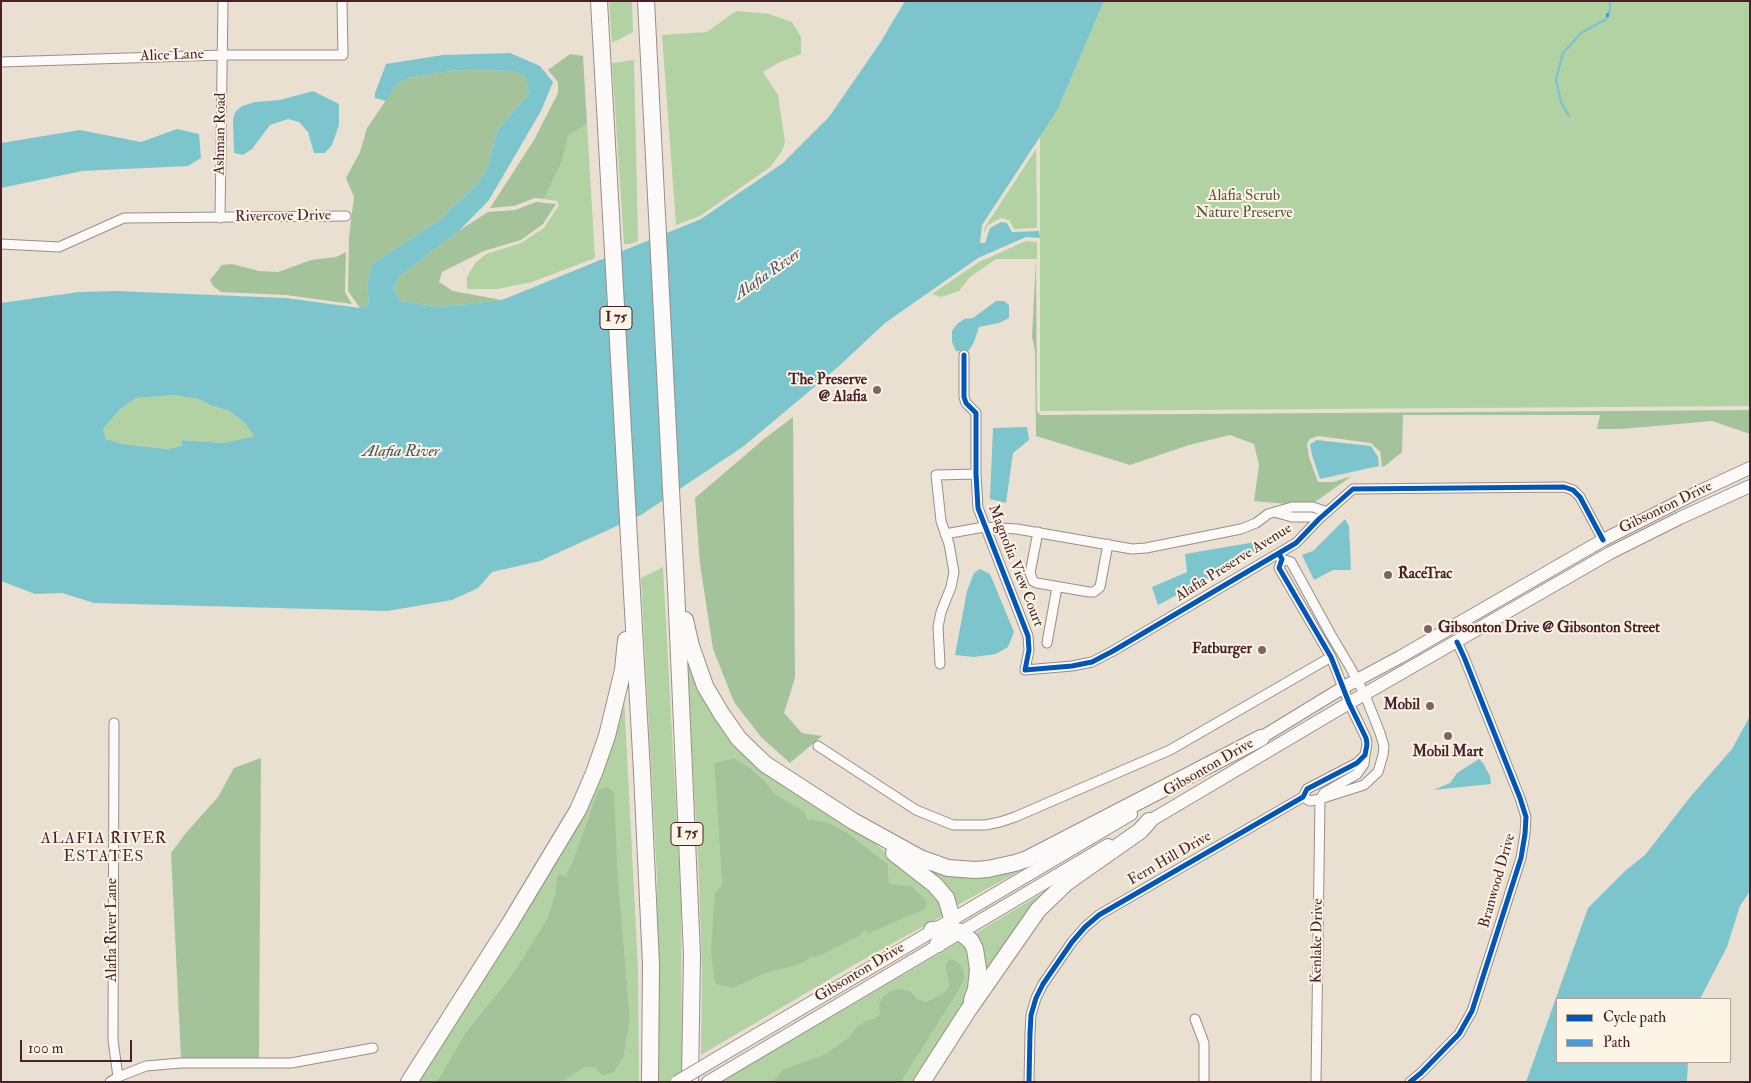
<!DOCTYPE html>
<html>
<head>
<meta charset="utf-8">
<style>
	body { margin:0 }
	#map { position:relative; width:1751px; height:1083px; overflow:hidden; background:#eae0d2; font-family:"IM FELL Double Pica",serif }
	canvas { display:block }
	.frame { position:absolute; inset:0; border:2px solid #4a1f2b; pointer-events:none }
	.legend { position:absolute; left:1556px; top:998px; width:175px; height:65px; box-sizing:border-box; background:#fcf5e5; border:1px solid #b59f9b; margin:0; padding:6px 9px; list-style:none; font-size:15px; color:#4a1f2b }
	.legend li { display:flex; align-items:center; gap:10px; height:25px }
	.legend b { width:25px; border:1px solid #b59f9b }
	.scale { position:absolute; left:20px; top:1040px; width:112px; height:22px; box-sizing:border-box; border:2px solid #4a1f2b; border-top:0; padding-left:6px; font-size:15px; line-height:18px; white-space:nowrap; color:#4a1f2b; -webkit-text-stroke:4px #fcf5e5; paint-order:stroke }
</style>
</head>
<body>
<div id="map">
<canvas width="1751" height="1083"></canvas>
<div class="frame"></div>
<ul class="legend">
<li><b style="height:6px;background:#0057b8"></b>Cycle path</li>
<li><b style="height:6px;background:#409be1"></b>Path</li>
</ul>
<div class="scale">100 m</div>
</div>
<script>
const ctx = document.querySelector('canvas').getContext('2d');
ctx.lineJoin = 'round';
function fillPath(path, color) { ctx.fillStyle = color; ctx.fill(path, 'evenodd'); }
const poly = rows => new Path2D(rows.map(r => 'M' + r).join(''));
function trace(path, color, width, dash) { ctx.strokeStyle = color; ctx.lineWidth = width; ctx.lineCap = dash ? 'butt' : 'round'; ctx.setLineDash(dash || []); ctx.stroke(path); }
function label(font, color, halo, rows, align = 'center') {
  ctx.font = font + ' "IM FELL Double Pica",serif'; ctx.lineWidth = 4; ctx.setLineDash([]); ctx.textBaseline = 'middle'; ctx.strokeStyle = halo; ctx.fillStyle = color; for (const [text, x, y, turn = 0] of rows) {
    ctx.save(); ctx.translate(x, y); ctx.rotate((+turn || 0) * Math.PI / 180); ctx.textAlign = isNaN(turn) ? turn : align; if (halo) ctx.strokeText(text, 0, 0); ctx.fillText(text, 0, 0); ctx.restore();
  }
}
fillPath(poly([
	[609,1,632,1,633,32,612,43],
	[1104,1,1750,1,1750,406,1040,411,1040,137,1057,111],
	[736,11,769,14,792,22,801,37,801,54,778,63,763,72,778,95,785,142,782,151,770,167,700,216,676,225,662,35,707,32],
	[634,60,638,241,630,244,624,244,612,63],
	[587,124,595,258,532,282,497,289,467,289,467,277,476,262,486,254,521,243,544,228,559,205,557,201,544,199,563,159,568,136],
	[1036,149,1037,228,1014,229,1009,220,1001,218,988,225,984,234,985,227],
	[1026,241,1037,242,1037,259,996,259,970,277,959,291,941,297,932,294,979,262],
	[175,395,198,399,212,406,228,410,245,423,254,435,253,438,223,443,183,440,182,446,167,449,122,444,106,439,102,429,119,410,136,398],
	[663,567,681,899,682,1082,659,1082,657,878,641,578],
	[687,659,721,717,851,826,926,882,937,892,944,915,857,963,701,1055,702,973,699,879],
	[734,758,749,767,764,780,775,794,804,811,808,820,812,819,830,823,849,834,888,864,889,884,864,929,811,956,808,960,766,973,733,988,715,892,722,885,714,763],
	[624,696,638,969,639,1082,562,1082,585,1067,594,1067,624,1055,630,1020,617,862,598,790,574,858,565,878,561,874,557,875,555,894,547,919,512,975,465,1033,437,1082,418,1082,529,908],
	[924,867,1025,868,956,906],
	[1046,891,983,987,974,934],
	[964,939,972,950,970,995,920,1082,901,1082,959,990,964,971,960,964,952,960,945,964,949,986,944,993,926,1002,918,999,910,991,875,1018,865,1021,855,1028,849,1037,826,1054,783,1069,775,1079,768,1082,721,1082]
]), '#b2d2a4');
fillPath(poly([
	[570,54,583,56,587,124,568,136,563,159,544,199,535,198,514,206,490,208,534,140,558,93,558,82,548,70],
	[457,70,515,71,525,77,529,93,497,131,488,167,477,184,441,219,372,264,367,284,369,304,360,308,348,291,349,237,354,197,346,178,360,152,367,128,397,84,408,78],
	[536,202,556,204,543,224,521,240,484,251,442,272,439,282,453,291,502,300,441,307,400,301,394,288,399,277,460,230,488,212,515,210],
	[346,252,345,292,352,304,286,295,221,292,213,286,210,280,222,265,232,264,259,271,278,272,311,260,336,257],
	[1036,259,1037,411,1040,415,1750,410,1750,434,1712,421,1621,429,1597,429,1600,415,1403,415,1402,452,1385,466,1382,467,1380,451,1378,450,1371,443,1318,436,1310,439,1307,444,1309,457,1318,482,1333,482,1352,476,1309,506,1254,501,1259,465,1254,444,1230,435,1189,445,1130,465,1036,436,1035,351,1032,337],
	[793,417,795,678,784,713,802,733,822,736,790,763,761,737,734,702,713,649,700,564,695,498,764,439],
	[261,758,259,1058,181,1058,171,853,185,834,218,797,234,768],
	[734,758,749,767,764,780,775,794,804,811,808,820,812,819,830,823,849,834,888,864,889,884,911,886,927,901,925,909,869,933,864,929,862,934,816,957,811,956,808,960,799,964,766,973,733,988,715,984,711,951,715,892,722,885,714,763],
	[607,787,614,792,617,862,630,1020,624,1055,620,1063,613,1073,602,1075,594,1067,585,1067,562,1082,437,1082,465,1033,512,975,547,919,555,894,557,875,561,874,565,877,574,858,598,790],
	[951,959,960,964,964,971,964,979,959,990,901,1082,768,1082,775,1079,783,1069,826,1054,849,1037,855,1028,865,1021,875,1018,880,1013,879,1006,882,998,891,991,898,989,910,991,918,999,926,1002,944,993,949,986,945,964]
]), '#a4c39b');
fillPath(poly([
	[905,1,1104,1,1057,111,982,225,980,243,985,243,990,228,1001,222,1007,223,1012,232,1039,231,1040,238,1026,237,978,258,885,323,838,367,744,446,641,515,540,561,492,572,478,588,452,600,387,611,94,603,62,593,35,594,1,581,1,303,79,292,117,291,286,298,360,308,369,304,367,284,372,264,441,219,477,184,488,167,497,131,529,93,525,77,515,71,457,70,408,78,397,84,386,101,375,98,375,93,386,64,443,55,510,53,540,66,553,82,541,111,489,200,460,230,399,277,394,288,400,301,441,307,502,300,701,219,783,163,829,117,880,43],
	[175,395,198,399,212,406,228,410,245,423,253,434,253,437,223,443,182,440,182,446,167,449,122,444,106,439,103,429,119,410,136,398],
	[313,91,339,104,339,125,332,145,325,153,314,153,308,132,299,122,288,119,270,125,252,149,243,155,234,153,233,119,235,112,242,106,255,102,280,100],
	[177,129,199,134,201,158,188,166,82,171,1,188,1,143,80,130,141,142],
	[996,301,1004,301,1009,305,1009,318,999,323,979,327,974,342,968,352,956,351,952,342,952,331,957,324,964,319,973,318],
	[1027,427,1029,440,1013,453,1006,503,990,499,993,428],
	[1317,440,1371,446,1378,457,1379,466,1320,479,1312,455,1310,444],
	[1345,519,1349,526,1351,570,1333,570,1314,580,1302,555,1313,551],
	[1261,541,1260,551,1158,605,1152,587,1187,572,1185,554],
	[980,569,990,574,1014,632,1008,647,996,654,974,657,955,655,967,591,974,573],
	[1750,716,1750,891,1740,906,1727,947,1700,999,1557,999,1557,1062,1688,1062,1687,1082,1526,1082,1588,908,1625,871,1645,855,1691,796,1732,749],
	[1479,759,1483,763,1490,776,1491,784,1433,790,1450,783,1457,773]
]), '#7dc5cd');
trace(poly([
	[1569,116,1561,102,1556,79,1563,53,1581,33,1606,19,1610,10,1610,1]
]), '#7dc5cd', 2.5);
const minor = poly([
	[1,62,223,55,343,55,342,1],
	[220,218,223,1],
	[1,244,59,247,124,218,346,216],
	[964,355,964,397,966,403,976,413,976,474,978,508,1028,636,1029,650,1025,670,1072,666,1092,662,1113,651,1296,543,1319,519,1353,489,1564,487,1573,490,1580,497,1603,540],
	[1274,512,1292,517,1310,517,1319,519],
	[1038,532,1030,573,1033,581,1037,583,1089,592,1094,592,1100,587,1108,544],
	[945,534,984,527,1017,529,1132,549,1146,548,1241,529,1256,523,1268,514,1292,507,1313,507,1327,512],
	[1279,554,1282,559,1291,562,1331,635,1350,667,1365,695,1380,733,1384,746,1383,755,1378,772,1364,785,1320,799,1310,801,1303,797],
	[1047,643,1057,587],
	[940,664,938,627,941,612,951,587,954,572,949,544,941,521,936,475,976,474],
	[114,723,113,1040,118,1077],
	[818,746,916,810,953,825,985,825,1000,822,1015,817,1170,750,1331,657],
	[1195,1019,1204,1043,1204,1082],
	[110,1082,118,1077,146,1066,181,1063,291,1063,373,1048],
	[1029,1082,1030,1033,1031,1015,1036,998,1043,984,1072,942,1085,927,1099,915,1303,797,1307,789,1357,763,1365,755,1367,744,1366,738,1349,703,1331,657,1279,568,1282,559],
	[1316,1082,1320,799,1324,793,1357,774,1364,764,1365,755],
	[1410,1082,1421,1073,1459,1034,1472,1011,1521,858,1525,834,1526,817,1520,798,1464,657,1457,642]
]);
const secondary = poly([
	[1254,742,1344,687,1400,657,1603,540,1696,493,1750,468],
	[1143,825,1349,703,1610,553,1680,518,1750,486],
	[724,1054,1131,814],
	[708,1082,1108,845]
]);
const motorway = poly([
	[599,1,642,772,651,964,650,1082],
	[646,1,676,587,692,955,690,1082],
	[685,620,691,646,705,686,721,713,739,739,765,764,853,821,920,858,948,868,975,870,988,869,1015,863,1027,859,1261,738],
	[894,853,935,885,946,898,952,918,950,930,938,944],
	[932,930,943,929,960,932,971,941,975,949,978,969,976,989,972,1000],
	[409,1082,510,923,578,810,594,773,607,736,623,670,626,640],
	[922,1082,969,1009,1038,910,1066,883,1140,831,1149,821]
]);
trace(minor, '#998d88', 11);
trace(secondary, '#998d88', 14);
trace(motorway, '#998d88', 18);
trace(minor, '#fcfaf8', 9);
trace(secondary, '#fcfaf8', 12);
trace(motorway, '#fcfaf8', 16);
const secondaryBridge = poly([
	[677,1082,724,1054]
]);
trace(secondaryBridge, '#998d88', 14, []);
trace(secondaryBridge, '#fcfaf8', 12);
trace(poly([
	[1606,15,1609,15]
]), '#409be1', 4, [8, 4]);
trace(poly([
	[964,355,964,397,966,403,976,413,976,474,978,508,1028,636,1029,650,1025,670,1072,666,1092,662,1113,651,1296,543,1319,519,1353,489,1564,487,1573,490,1580,497,1603,540],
	[1029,1082,1030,1033,1031,1015,1036,998,1043,984,1072,942,1085,927,1099,915,1303,797,1307,789,1357,763,1365,755,1367,744,1366,738,1349,703,1331,657,1279,568,1282,559,1279,554],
	[1410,1082,1421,1073,1459,1034,1472,1011,1521,858,1525,834,1526,817,1520,798,1464,657,1457,642]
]), '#0057b8', 5);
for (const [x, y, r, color] of [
	[877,390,5,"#826365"],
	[1388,575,5,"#826365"],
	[1428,629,5,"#826365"],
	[1262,650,5,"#826365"],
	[1430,706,5,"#826365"],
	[1448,736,5,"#826365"]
]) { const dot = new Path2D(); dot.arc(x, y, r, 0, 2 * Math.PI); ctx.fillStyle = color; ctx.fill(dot); trace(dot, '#fcf5e5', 2); }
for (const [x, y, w] of [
	[616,318,32],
	[687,834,32]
]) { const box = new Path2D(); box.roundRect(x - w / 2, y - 11.5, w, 23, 4); ctx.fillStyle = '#fcf5e5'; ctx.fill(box); trace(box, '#4a1f2b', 1); }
label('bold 14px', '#4a1f2b', null, [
	["I 75",616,318],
	["I 75",687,834]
]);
label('15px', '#4a1f2b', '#fcf5e5', [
	["Alice Lane",172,56,-2],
	["Ashman Road",221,134,-89],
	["Rivercove Drive",283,217,-1],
	["Gibsonton Drive",1666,508,-26],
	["Alafia Preserve Avenue",1234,563,-32],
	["Magnolia View Court",1015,566,69],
	["Gibsonton Drive",1209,768,-30],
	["Fern Hill Drive",1170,859,-30],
	["Branwood Drive",1498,881,-74],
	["Alafia River Lane",113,930,-90],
	["Kenlake Drive",1318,941,-89],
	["Gibsonton Drive",860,973,-31]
]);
label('15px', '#5b5144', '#fcf5e5', [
	["Alafia Scrub",1244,197],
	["Nature Preserve",1244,214]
]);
label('bold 15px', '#4a1f2b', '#fcf5e5', [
	["The Preserve",867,381],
	["@ Alafia",867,398],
	["RaceTrac",1398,575,"left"],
	["Gibsonton Drive @ Gibsonton Street",1438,629,"left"],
	["Fatburger",1252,650],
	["Mobil",1420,706],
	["Mobil Mart",1448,753,"center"]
], 'right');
label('italic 16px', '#4b5563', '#fcf5e5', [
	["Alafia River",768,275,-35],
	["Alafia River",401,453]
]);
ctx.letterSpacing = '1px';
label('16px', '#4a1f2b', '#fcf5e5', [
	["ALAFIA RIVER",104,840],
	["ESTATES",104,858]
]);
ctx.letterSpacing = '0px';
</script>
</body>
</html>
